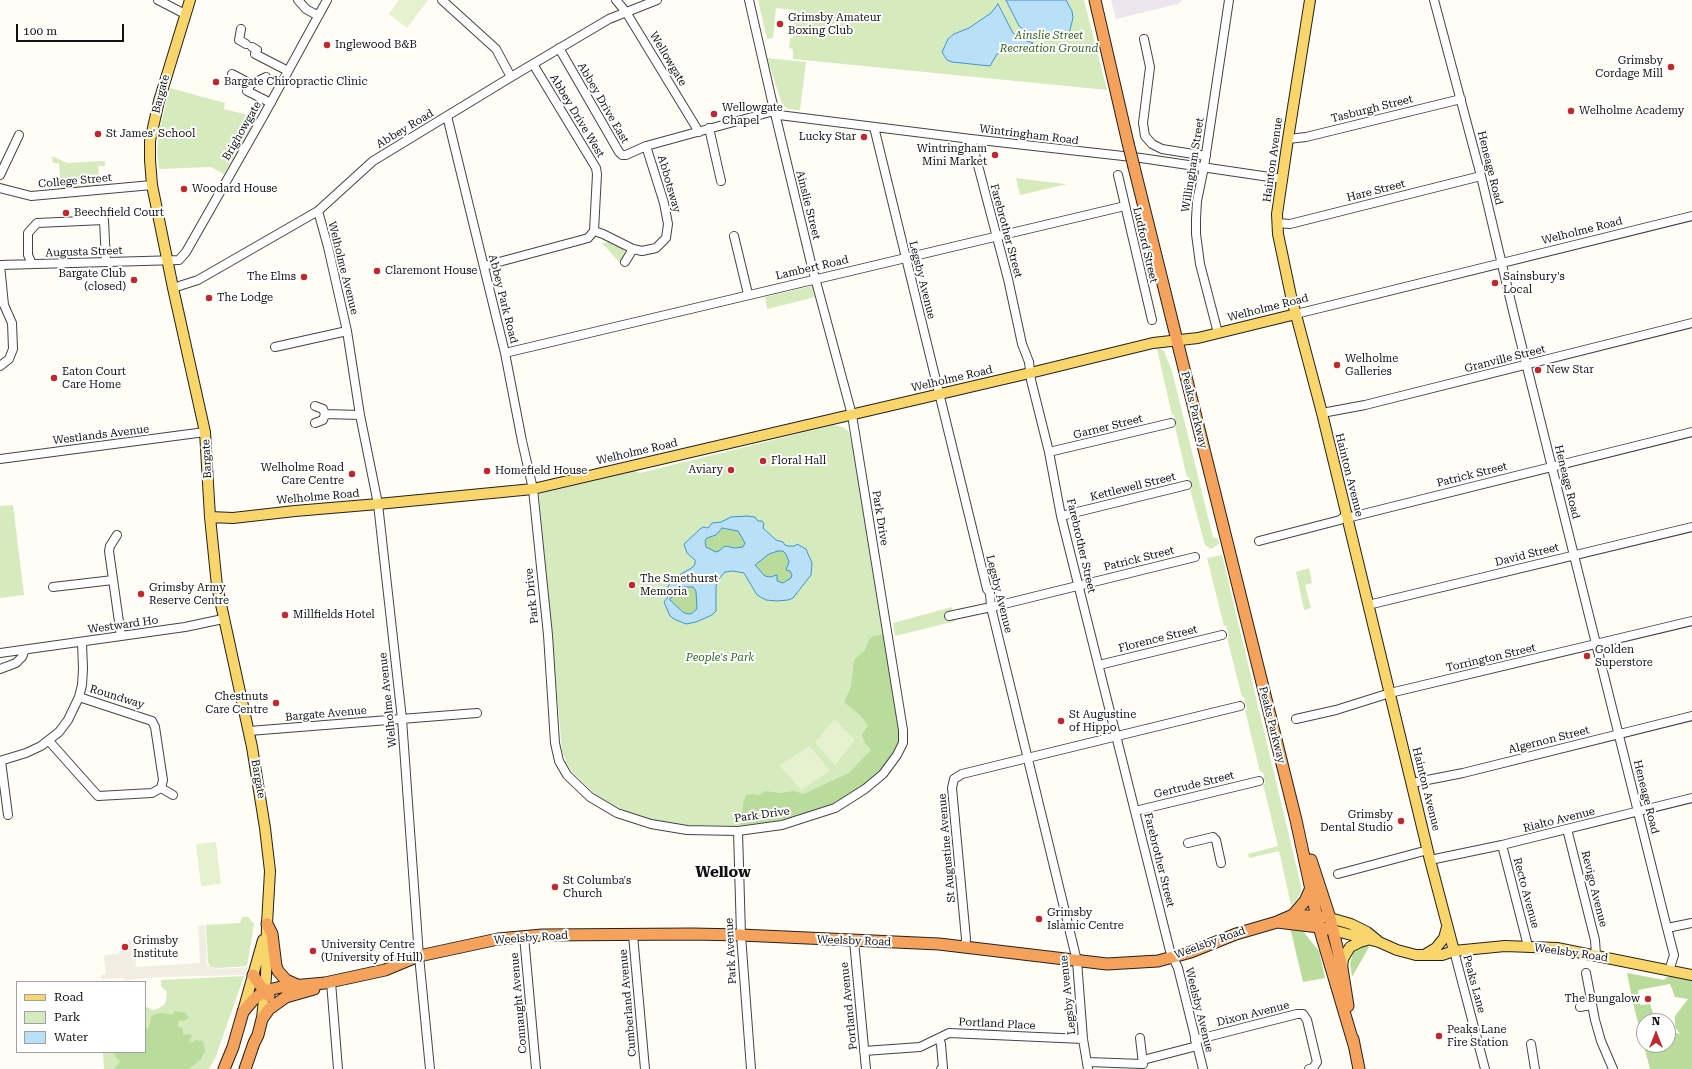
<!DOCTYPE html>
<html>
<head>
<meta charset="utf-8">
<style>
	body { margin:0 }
	#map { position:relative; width:1692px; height:1069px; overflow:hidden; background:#fffdf5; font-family:"Roboto Serif",serif }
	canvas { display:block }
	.legend { position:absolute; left:16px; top:981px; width:130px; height:72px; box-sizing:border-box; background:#fff; border:1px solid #a0a0a0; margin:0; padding:5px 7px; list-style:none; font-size:12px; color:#111 }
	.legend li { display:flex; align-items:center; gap:8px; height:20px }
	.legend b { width:20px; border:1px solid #a0a0a0 }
	.north { position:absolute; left:1636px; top:1013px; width:40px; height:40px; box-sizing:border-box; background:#fff; border:1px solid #a0a0a0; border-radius:50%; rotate:0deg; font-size:11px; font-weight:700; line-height:16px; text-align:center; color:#111 }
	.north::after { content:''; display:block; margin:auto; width:14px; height:18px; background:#c4262e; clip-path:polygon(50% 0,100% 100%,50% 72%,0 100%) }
	.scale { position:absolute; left:16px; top:24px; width:108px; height:18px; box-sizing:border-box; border:2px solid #111; border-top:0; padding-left:5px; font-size:12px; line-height:14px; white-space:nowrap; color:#111; -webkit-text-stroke:3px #fff; paint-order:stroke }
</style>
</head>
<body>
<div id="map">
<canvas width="1692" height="1069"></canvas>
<ul class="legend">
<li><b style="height:5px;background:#f9d66b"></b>Road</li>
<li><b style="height:11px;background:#d5ebbd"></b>Park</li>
<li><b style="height:11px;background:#b9e0f7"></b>Water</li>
</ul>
<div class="north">N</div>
<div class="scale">100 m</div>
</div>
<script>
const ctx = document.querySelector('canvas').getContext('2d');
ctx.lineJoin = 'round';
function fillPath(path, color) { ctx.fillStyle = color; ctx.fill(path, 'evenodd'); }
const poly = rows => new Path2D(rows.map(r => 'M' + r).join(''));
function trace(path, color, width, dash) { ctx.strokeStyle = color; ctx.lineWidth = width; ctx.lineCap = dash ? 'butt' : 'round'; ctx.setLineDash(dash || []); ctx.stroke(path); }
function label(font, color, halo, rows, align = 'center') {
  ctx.font = font + ' "Roboto Serif",serif'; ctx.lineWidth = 4; ctx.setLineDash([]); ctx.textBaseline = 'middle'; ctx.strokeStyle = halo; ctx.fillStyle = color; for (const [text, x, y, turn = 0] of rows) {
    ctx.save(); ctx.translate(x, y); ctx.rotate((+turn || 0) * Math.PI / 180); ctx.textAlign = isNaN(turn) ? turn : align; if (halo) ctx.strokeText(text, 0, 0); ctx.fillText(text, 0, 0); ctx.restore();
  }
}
fillPath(poly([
	[1111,0,1183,0,1178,4,1116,19]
]), '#eee6ef');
fillPath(poly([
	[758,0,1084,0,1107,90,793,59,793,49,789,48,790,38,793,38,794,10,776,8,773,38,767,39],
	[767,58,806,62,800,110,788,109,782,104],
	[170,88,225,103,224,109,259,118,224,174,211,167,159,169,157,153,159,131],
	[52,156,67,163,105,161,105,166,98,166,100,186,61,189,59,163,53,163],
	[1016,178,1056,183,1067,184,1020,195],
	[609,242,621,248,625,252,625,256,620,263,602,243],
	[812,286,815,297,767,309,765,297],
	[1159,348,1164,351,1172,371,1213,537,1218,539,1219,544,1211,549,1205,545,1190,489,1192,489,1189,477,1187,477,1175,427,1176,426,1174,415,1172,415,1157,349],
	[834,425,843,427,849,432,857,467,900,722,844,799,829,806,782,820,739,826,682,825,650,819,631,814,599,798,573,773,567,764,562,751,539,494,634,471,640,473],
	[13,505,24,595,0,598,0,506],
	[1222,555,1301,886,1301,892,1296,901,1291,905,1279,851,1249,858,1248,854,1278,846,1263,784,1265,784,1263,772,1260,772,1245,710,1247,710,1244,697,1242,697,1227,638,1229,637,1226,626,1224,626,1207,558],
	[1309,568,1312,583,1305,585,1311,608,1304,610,1296,572],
	[952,607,956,621,895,636,893,623],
	[242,917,248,917,254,924,247,966,218,968,211,967,208,963,206,925,240,923],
	[244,976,216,1056,209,1069,104,1069,103,1052,145,1052,145,1006,153,1010,157,1009,164,1005,166,1001,167,992,161,986,161,980]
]), '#d5ebbd');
fillPath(poly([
	[722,528,738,531,745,543,743,548,735,548,729,546,716,552,706,547,705,541,707,538,716,535],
	[778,551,783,551,786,554,789,562,786,567,792,575,791,578,783,583,777,581,776,577,774,575,770,577,765,576,755,565,769,554],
	[681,587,693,587,696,591,697,609,691,614,684,613,669,600],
	[886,634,900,722,900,739,895,752,882,770,864,786,844,799,829,806,782,820,741,825,743,804,746,795,754,794,758,796,765,791,780,793,794,791,804,794,849,773,871,750,865,743,862,735,868,725,860,715,844,702,851,687,854,660,865,650,869,640,873,636],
	[1290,927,1302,930,1319,951,1325,978,1303,982],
	[1366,945,1369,947,1352,977,1350,963,1354,951,1360,947],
	[1627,973,1664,980,1667,977,1673,977,1692,981,1692,1069,1650,1069,1633,1003],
	[1670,984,1675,997,1688,999,1675,1016,1675,1027,1680,1034,1668,1031,1668,1045,1644,1045,1644,1021,1651,1021,1649,1019,1654,1016,1650,1004,1640,1005,1638,990],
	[175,1011,185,1013,189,1018,183,1021,179,1020,178,1026,183,1029,183,1035,191,1034,192,1037,189,1040,192,1043,195,1040,203,1041,205,1051,201,1059,189,1069,116,1069,115,1067,118,1065,120,1060,116,1058,114,1052,145,1052,145,1030,149,1027,151,1017,155,1014,162,1013,172,1015]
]), '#b9dc9c');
fillPath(poly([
	[399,0,428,0,407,28,389,14],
	[835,719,855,740,835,765,815,742],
	[810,746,830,771,801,790,779,765],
	[216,842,221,884,201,886,196,844]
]), '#e6f2cf');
fillPath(poly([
	[205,925,207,964,211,967,218,969,248,967,246,975,158,977,125,980,124,978,101,979,101,975,106,973,104,958,105,955,118,954,120,951,122,950,122,947,125,943,128,943,128,939,134,942,136,967,200,963,198,926]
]), '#f1ede2');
const water = poly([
	[1006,0,1066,0,1072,11,1073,18,1068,37,1038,37,1030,35,1019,26,1006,0],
	[998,4,1013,33,1021,39,1033,43,1025,48,1007,51,997,54,990,66,952,62,947,60,942,52,948,39,954,34,969,28,991,13,998,4],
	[747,516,755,517,758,521,762,521,764,524,763,528,776,540,783,542,785,545,788,546,795,546,797,544,806,549,812,563,811,575,793,598,788,600,777,601,766,600,757,595,744,573,733,571,725,572,717,581,716,587,716,611,712,615,696,622,686,624,674,619,670,616,664,602,668,597,668,586,676,577,693,567,695,564,695,560,687,553,684,544,700,529,703,527,708,528,712,523,721,522,731,517,747,516],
	[722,528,738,531,745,543,743,547,735,548,725,546,719,551,716,552,706,547,705,541,707,538,716,535,722,528],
	[778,551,783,551,786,554,789,562,786,570,790,571,792,575,791,578,783,583,777,581,777,575,770,577,765,576,755,565,769,554,778,551],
	[681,587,693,587,696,591,697,609,691,614,684,613,670,600,670,598,679,594,681,587]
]);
fillPath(water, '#b9e0f7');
trace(water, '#3f96cf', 1);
const minor = poly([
	[158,0,185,14],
	[298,0,306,9,313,13,319,15],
	[442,0,496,49,511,77],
	[616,0,626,12,699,132],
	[1434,0,1481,176,1514,315,1667,928,1674,955,1669,971],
	[241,29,239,40,246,44],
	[1144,39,1150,67,1143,123,1145,136,1152,144,1162,149,1206,156],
	[252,47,257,50,255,54,288,71],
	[559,48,619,152,622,155,626,155,646,146,774,111],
	[232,74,251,84,266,77],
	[251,84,247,91,271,103],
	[774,111,779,115,971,139,1141,158,1283,179],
	[447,116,505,353,522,441,533,489,548,635,555,743,559,761,567,775,590,797,617,813,651,824,687,830,738,831,782,825,835,808,865,789,883,774,897,755,903,743,903,730,852,415,811,263,772,101,749,0],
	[874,127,987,589,990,593,991,607,1077,961,1083,1039,1088,1069],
	[709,128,721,181],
	[971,139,1008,279,1022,344,1029,362,1031,380,1049,452,1061,516,1170,951,1178,968,1203,1069],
	[1288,139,1306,137,1461,99],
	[0,175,19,135],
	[1118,175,1152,320],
	[0,188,31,196,152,185],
	[318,211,328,247,347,331,360,415,378,504,402,719,419,956,430,1069],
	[1277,223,1290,224,1481,176],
	[594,231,603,234,633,249,642,251,656,248,666,238,668,224,664,203,646,146],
	[734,236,748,294],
	[625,262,633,249],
	[32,264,28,255,28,233,37,223,104,220,106,262],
	[0,265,179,260,186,252,264,115,327,0],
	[484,266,581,240,588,238,594,231,597,174,596,168,533,64],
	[173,288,198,280,318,211,373,161,511,77,609,19,657,0],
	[1296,314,1692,216],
	[1218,333,1200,264,1196,234,1196,219,1197,201,1204,167,1229,0],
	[275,347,347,331],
	[505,353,1125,206],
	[0,366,9,359,13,349,12,323,4,305,0,265],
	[315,406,323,409,325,414],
	[1322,413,1365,405,1692,323],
	[315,423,323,420,325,414,360,415],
	[1049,452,1171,423],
	[0,459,205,432],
	[1061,516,1187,485],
	[117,535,110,546,109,551,121,636],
	[1259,541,1340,520,1346,515,1351,517,1692,432],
	[53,587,113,580],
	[1368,605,1692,527],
	[949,616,996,606,1195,557],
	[0,653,185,627,223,619],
	[1099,665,1222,635],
	[0,669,16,663,22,657,25,650],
	[1296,719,1336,710,1390,693,1692,621],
	[249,731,477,713],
	[49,741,98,796,152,793,161,788,163,780,155,727,152,721,79,697],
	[0,761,26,753,41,746,59,732,68,720,79,697,82,685,83,669,82,642],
	[1,761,8,815],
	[1412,783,1463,773,1692,716],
	[161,788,173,795],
	[1135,811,1259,781],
	[1567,829,1595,940,1596,955],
	[738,831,741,935,751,1069],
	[1188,843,1213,837,1216,840,1221,863],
	[1502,845,1528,946],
	[1430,860,1502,845,1692,798],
	[1338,874,1428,850],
	[1667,928,1692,923],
	[633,935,645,1069],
	[524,936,536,1069],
	[854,941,866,1069],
	[965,946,966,939,952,788,954,779,962,774,1240,706],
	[1454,951,1485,1069],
	[1586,973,1595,1020,1601,1041,1613,1069],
	[331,982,338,1069],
	[1580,1007,1591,1005],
	[939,1038,941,1044,943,1068,941,1069],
	[1140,1038,1143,1064],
	[1195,1040,1297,1014,1303,1014,1307,1020,1317,1062,1313,1068,1309,1069],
	[1531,1044,1535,1069],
	[864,1051,920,1047,949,1033,1083,1039],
	[1143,1060,1197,1046],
	[1087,1062,1143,1064]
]);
const major = poly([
	[190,0,159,101,150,141,150,160,152,185,173,288,205,432,210,517,217,586,252,747,265,828,270,871,267,924,266,977,262,1019],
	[1310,0,1288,139,1277,214,1278,234,1291,296,1322,413,1430,860,1454,951],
	[210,517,233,518,295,511,378,504,533,489,1030,373,1153,343,1198,338,1296,314],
	[1330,918,1351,924,1367,932,1378,941],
	[1332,930,1379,942,1397,950,1416,955,1442,955,1454,951,1505,946,1557,948,1692,975],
	[1426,954,1436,948,1444,938,1447,927],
	[1342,968,1343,959,1350,947,1360,942,1367,940],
	[243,1011,263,940]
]);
const highway = poly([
	[1095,0,1128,143],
	[1134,167,1296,820,1319,927,1354,1045],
	[1311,860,1330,918,1342,968,1348,1006],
	[1293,915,1305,901,1311,888],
	[1279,921,1293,915,1323,917],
	[267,924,272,934,276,966,278,971,286,980,297,985],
	[253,975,264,991,269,996],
	[1353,1039,1359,1069],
	[224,1069,233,1047,243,1012,253,1000,264,991,281,987,325,983,385,970,419,956,498,939,542,935,692,934,741,935,939,944,1107,964,1158,961,1191,952,1236,934,1277,922,1319,927,1332,930],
	[245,1069,254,1043,258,1035,262,1019,269,1009,286,997,314,989]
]);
trace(minor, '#444', 10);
trace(major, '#222', 12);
trace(highway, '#222', 13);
trace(minor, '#fff', 8);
trace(major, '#f9d66b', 10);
trace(highway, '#f5a25d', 11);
const highwayBridge = poly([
	[1128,143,1134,167]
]);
trace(highwayBridge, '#222', 13, []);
trace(highwayBridge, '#f5a25d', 11);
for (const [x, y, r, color] of [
	[780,24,4,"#c4262e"],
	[327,45,4,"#c4262e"],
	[1671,67,4,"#c4262e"],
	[216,82,4,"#c4262e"],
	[1571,111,4,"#c4262e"],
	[714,114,4,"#c4262e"],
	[98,134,4,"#c4262e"],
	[864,137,4,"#c4262e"],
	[995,155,4,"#c4262e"],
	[184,189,4,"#c4262e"],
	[66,213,4,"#c4262e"],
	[377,271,4,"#c4262e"],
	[304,277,4,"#c4262e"],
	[134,280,4,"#c4262e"],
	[1495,283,4,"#c4262e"],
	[209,298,4,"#c4262e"],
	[1337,365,4,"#c4262e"],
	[1538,370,4,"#c4262e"],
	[54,378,4,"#c4262e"],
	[763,461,4,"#c4262e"],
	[731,470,4,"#c4262e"],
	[487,471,4,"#c4262e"],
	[352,474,4,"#c4262e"],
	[632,585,4,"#c4262e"],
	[141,594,4,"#c4262e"],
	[285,615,4,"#c4262e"],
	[1587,656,4,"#c4262e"],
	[276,703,4,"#c4262e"],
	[1061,721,4,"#c4262e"],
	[1401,821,4,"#c4262e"],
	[555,887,4,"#c4262e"],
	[1039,919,4,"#c4262e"],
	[125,947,4,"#c4262e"],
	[313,951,4,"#c4262e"],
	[1648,999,4,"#c4262e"],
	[1439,1036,4,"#c4262e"]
]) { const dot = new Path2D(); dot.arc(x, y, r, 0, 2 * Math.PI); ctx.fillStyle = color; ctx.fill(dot); trace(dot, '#fff', 1.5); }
label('11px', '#111', '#fff', [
	["Grimsby Amateur",788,18],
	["Boxing Club",788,31],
	["Inglewood B&B",335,45],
	["Grimsby",1663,61,"right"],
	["Cordage Mill",1663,74,"right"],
	["Bargate Chiropractic Clinic",224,82],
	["Wellowgate",722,108],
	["Chapel",722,121],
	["Welholme Academy",1579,111],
	["St James' School",106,134],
	["Lucky Star",856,137,"right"],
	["Wintringham",987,149,"right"],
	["Mini Market",987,162,"right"],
	["Woodard House",192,189],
	["Beechfield Court",74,213],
	["Claremont House",385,271],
	["Bargate Club",126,274,"right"],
	["(closed)",126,287,"right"],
	["The Elms",296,277,"right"],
	["Sainsbury's",1503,277],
	["Local",1503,290],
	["The Lodge",217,298],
	["Welholme",1345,359],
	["Galleries",1345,372],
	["New Star",1546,370],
	["Eaton Court",62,372],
	["Care Home",62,385],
	["Floral Hall",771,461],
	["Welholme Road",344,468,"right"],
	["Care Centre",344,481,"right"],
	["Aviary",723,470,"right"],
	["Homefield House",495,471],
	["The Smethurst",640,579],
	["Memoria",640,592],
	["Grimsby Army",149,588],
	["Reserve Centre",149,601],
	["Millfields Hotel",293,615],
	["Golden",1595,650],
	["Superstore",1595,663],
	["Chestnuts",268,697,"right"],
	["Care Centre",268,710,"right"],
	["St Augustine",1069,715],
	["of Hippo",1069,728],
	["Grimsby",1393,815,"right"],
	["Dental Studio",1393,828,"right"],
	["St Columba's",563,881],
	["Church",563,894],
	["Grimsby",1047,913],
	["Islamic Centre",1047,926],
	["Grimsby",133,941],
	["Institute",133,954],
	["University Centre",321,945],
	["(University of Hull)",321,958],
	["The Bungalow",1640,999,"right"],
	["Peaks Lane",1447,1030],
	["Fire Station",1447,1043]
], 'left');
label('italic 11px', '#2f6b1f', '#fff', [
	["Ainslie Street",1049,36],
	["Recreation Ground",1049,49],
	["People's Park",720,658]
]);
label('11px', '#111', '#fff', [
	["Wellowgate",668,59,59],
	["Bargate",161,94,-75],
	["Abbey Drive East",603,103,60],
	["Tasburgh Street",1372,109,-14],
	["Abbey Drive West",577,116,59],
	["Abbey Road",405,129,-31],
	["Brighowgate",242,131,-60],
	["Wintringham Road",1029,135,7],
	["Hainton Avenue",1273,160,-82],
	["Willingham Street",1193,165,-81],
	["Heneage Road",1490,168,76],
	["College Street",75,181,-5],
	["Abbotsway",669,184,74],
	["Hare Street",1376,191,-14],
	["Ainslie Street",808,205,76],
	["Farebrother Street",1006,231,75],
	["Welholme Road",1582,231,-14],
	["Ludford Street",1145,245,77],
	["Augusta Street",84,252,-2],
	["Welholme Avenue",343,268,76],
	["Lambert Road",812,268,-13],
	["Legsby Avenue",922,280,76],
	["Abbey Park Road",503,299,76],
	["Welholme Road",1268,308,-14],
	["Granville Street",1505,359,-14],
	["Welholme Road",952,379,-13],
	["Peaks Parkway",1194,410,76],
	["Garner Street",1108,427,-14],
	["Westlands Avenue",101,435,-7],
	["Welholme Road",637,452,-13],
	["Bargate",207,459,-93],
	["Hainton Avenue",1349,475,76],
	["Patrick Street",1472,475,-14],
	["Heneage Road",1567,482,76],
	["Kettlewell Street",1133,487,-14],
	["Welholme Road",318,497,-5],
	["Park Drive",880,518,81],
	["Farebrother Street",1081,546,77],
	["David Street",1527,555,-14],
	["Patrick Street",1139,559,-14],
	["Legsby Avenue",999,594,76],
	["Park Drive",532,596,-96],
	["Westward Ho",123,625,-8],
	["Florence Street",1158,639,-14],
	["Torrington Street",1491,658,-13],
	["Roundway",117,697,17],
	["Welholme Avenue",388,700,-96],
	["Bargate Avenue",326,714,-5],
	["Peaks Parkway",1272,725,76],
	["Algernon Street",1549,740,-14],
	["Bargate",258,779,80],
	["Gertrude Street",1194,785,-14],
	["Hainton Avenue",1426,789,76],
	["Heneage Road",1646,797,76],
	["Park Drive",762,815,-8],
	["Rialto Avenue",1559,820,-14],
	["St Augustine Avenue",947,848,-95],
	["Farebrother Street",1159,860,76],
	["Revigo Avenue",1594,889,76],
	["Recto Avenue",1526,893,75],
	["Weelsby Road",531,938,-4],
	["Weelsby Road",854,941,2],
	["Weelsby Road",1210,943,-20],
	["Park Avenue",731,951,-93],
	["Weelsby Road",1571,953,8],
	["Peaks Lane",1474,984,75],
	["Legsby Avenue",1068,995,-96],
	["Connaught Avenue",519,1003,-95],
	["Cumberland Avenue",628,1003,-95],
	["Portland Avenue",849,1006,-96],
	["Weelsby Avenue",1199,1010,76],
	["Dixon Avenue",1253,1014,-14],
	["Portland Place",997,1024,3]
]);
label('bold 15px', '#111', '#fff', [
	["Wellow",723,873]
]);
</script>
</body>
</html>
